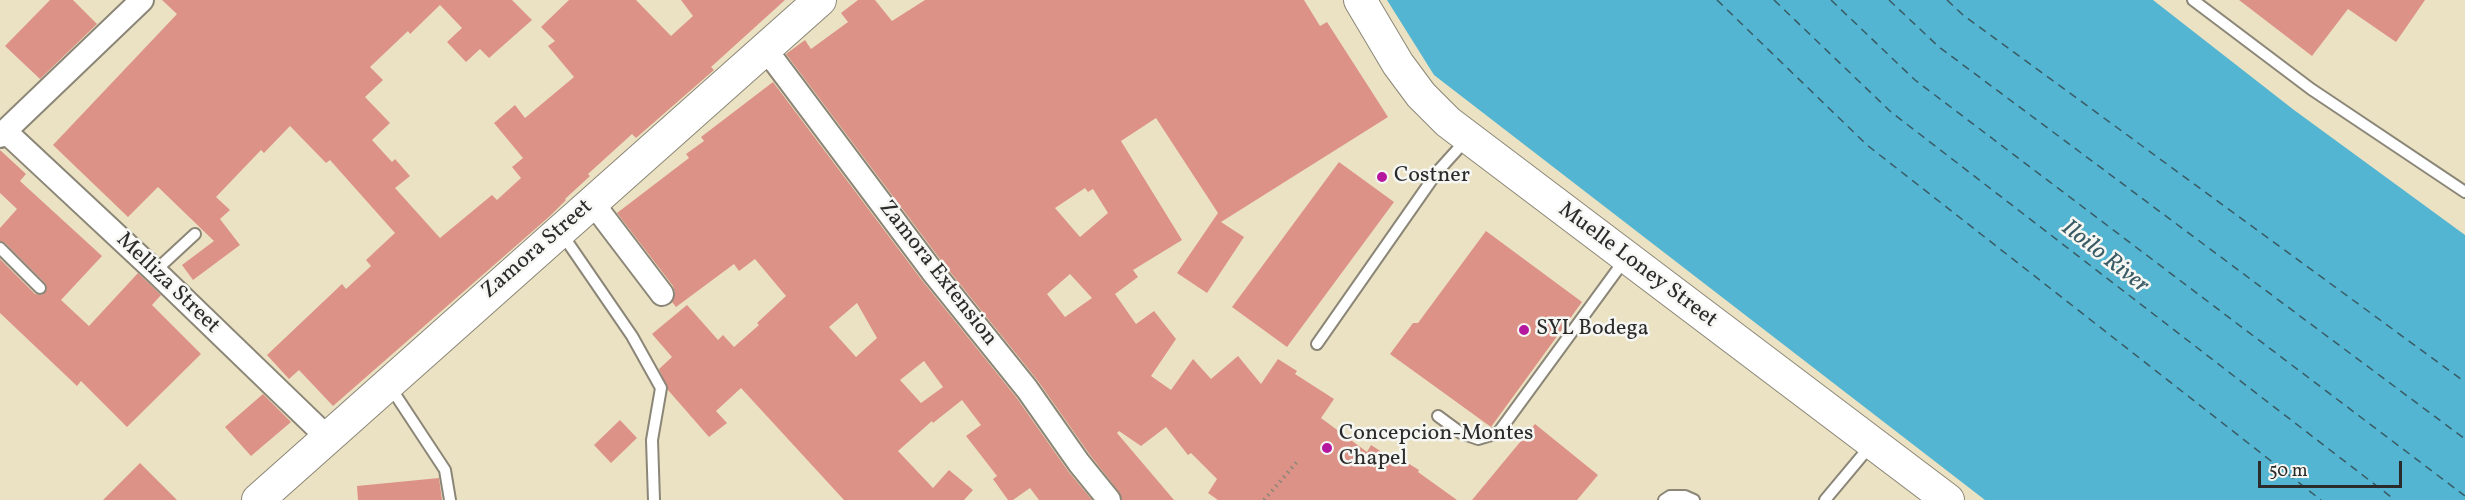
<!DOCTYPE html>
<html>
<head>
<meta charset="utf-8">
<style>
	body { margin:0 }
	#map { position:relative; width:2465px; height:500px; overflow:hidden; background:#ebe2c3; font-family:Vollkorn,serif }
	canvas { display:block }
	.scale { position:absolute; left:2258px; top:461px; width:144px; height:27px; box-sizing:border-box; border:3px solid #2b2b2b; border-top:0; padding-left:8px; font-size:18px; line-height:21px; white-space:nowrap; color:#2b2b2b; -webkit-text-stroke:4px #f6f6f2; paint-order:stroke }
</style>
</head>
<body>
<div id="map">
<canvas width="2465" height="500"></canvas>
<div class="scale">50 m</div>
</div>
<script>
const ctx = document.querySelector('canvas').getContext('2d');
ctx.lineJoin = 'round';
function fillPath(path, color) { ctx.fillStyle = color; ctx.fill(path, 'evenodd'); }
const poly = rows => new Path2D(rows.map(r => 'M' + r).join(''));
function trace(path, color, width, dash) { ctx.strokeStyle = color; ctx.lineWidth = width; ctx.lineCap = dash ? 'butt' : 'round'; ctx.setLineDash(dash || []); ctx.stroke(path); }
function label(font, color, halo, rows, align = 'center') {
  ctx.font = font + ' Vollkorn,serif'; ctx.lineWidth = 5; ctx.setLineDash([]); ctx.textBaseline = 'middle'; ctx.strokeStyle = halo; ctx.fillStyle = color; for (const [text, x, y, turn = 0] of rows) {
    ctx.save(); ctx.translate(x, y); ctx.rotate((+turn || 0) * Math.PI / 180); ctx.textAlign = isNaN(turn) ? turn : align; if (halo) ctx.strokeText(text, 0, 0); ctx.fillText(text, 0, 0); ctx.restore();
  }
}
fillPath(poly([
	[1387,0,2153,0,2294,110,2465,235,2465,500,1985,500,1434,75]
]), '#53b5d1');
trace(poly([
	[1717,0,1867,145,2321,500],
	[1774,0,1891,112,2395,500],
	[1831,0,1915,80,2465,496],
	[1889,0,1939,47,2465,439],
	[1947,0,1963,15,2465,382]
]), '#395b65', 1.5, [8, 6]);
fillPath(poly([
	[50,0,73,0,97,24,40,79,5,46],
	[162,0,512,0,532,20,489,58,480,49,466,62,447,42,462,28,440,5,410,34,408,31,370,67,383,80,365,97,390,123,372,140,392,162,395,159,410,176,395,188,440,238,492,195,497,200,521,178,512,167,523,158,494,123,515,105,525,118,574,77,548,46,555,41,541,27,569,0,636,0,671,36,693,16,681,0,785,0,711,67,714,70,636,138,632,134,588,174,590,176,565,199,566,200,550,216,333,406,299,370,289,379,267,355,342,284,346,289,371,266,366,260,395,233,330,160,326,163,290,126,264,153,261,150,216,197,230,210,220,219,240,245,193,280,182,265,214,241,158,187,128,217,53,145,177,14],
	[858,0,875,0,892,21,925,0,1304,0,1320,26,1327,22,1388,117,1221,222,1244,237,1207,293,1177,273,1218,213,1156,118,1121,141,1182,240,1133,270,1138,277,1115,294,1136,324,1154,311,1176,339,1151,376,1171,390,1193,359,1211,379,1238,356,1261,384,1278,359,1297,371,1295,374,1334,399,1321,418,1367,452,1371,445,1396,461,1398,457,1419,470,1418,472,1457,500,1218,500,1208,493,1217,479,1191,453,1188,455,1166,427,1141,446,1119,431,1117,433,1174,500,1122,500,1119,492,1090,455,1038,381,943,263,786,54,805,40,811,49,848,22,841,13],
	[1085,188,1088,192,1093,189,1108,213,1080,237,1055,208],
	[1070,274,1092,298,1065,317,1047,294],
	[2239,0,2425,0,2396,42,2348,9,2312,56],
	[773,82,921,279,1016,397,1068,471,1092,500,1039,500,1030,488,1013,500,1008,500,993,479,997,476,966,436,981,425,962,400,933,423,932,421,898,451,933,488,949,470,973,490,964,500,844,500,741,388,716,411,727,423,709,437,668,390,659,369,672,357,652,334,687,305,718,340,723,335,734,347,759,325,757,323,786,296,755,259,739,271,734,264,676,307,672,302,675,293,673,286,617,213,689,158,686,154,704,141,701,137],
	[857,303,877,338,856,357,829,327],
	[924,361,943,387,921,403,900,380],
	[0,150,26,174,20,181,102,256,61,300,89,326,138,273,161,295,152,305,201,354,127,427,81,381,77,386,0,313,0,259,35,294,42,295,47,289,45,283,5,243,0,241,0,228,17,209,0,193],
	[1339,162,1394,202,1287,347,1232,307],
	[1486,231,1582,302,1491,427,1390,354,1413,323,1418,323],
	[263,394,291,422,251,456,225,427],
	[620,420,637,438,611,463,594,445],
	[1535,424,1598,475,1577,500,1472,500],
	[140,463,177,500,103,500],
	[439,478,442,500,358,500,357,486]
]), '#dd9287');
const lane = poly([
	[2193,0,2311,89,2465,192],
	[562,234,632,336,661,388,652,440,654,500],
	[0,248,40,288],
	[155,271,195,234],
	[1317,344,1438,171,1466,140],
	[389,385,445,470,450,500],
	[1438,416,1461,433,1478,439,1498,433,1626,258],
	[1664,500,1670,496,1685,496,1694,500],
	[1825,500,1871,445]
]);
const street = poly([
	[763,49,776,63,932,271,1027,389,1079,463,1109,500],
	[5,131,155,271,328,438],
	[0,136,142,0],
	[592,202,662,294]
]);
const secondary = poly([
	[1360,0,1398,64,1421,95,1448,122,1948,500],
	[258,500,820,0]
]);
trace(lane, '#8b8677', 14);
trace(street, '#8b8677', 26);
trace(secondary, '#8b8677', 34);
trace(poly([
	[1264,500,1297,462]
]), '#8b8677', 4, [1.5, 4.5]);
trace(lane, '#fff', 10);
trace(street, '#fff', 22);
trace(secondary, '#fff', 32);
for (const [x, y, r, color] of [
	[1382,177,6,"#b5179e"],
	[1524,330,6,"#b5179e"],
	[1327,448,6,"#b5179e"]
]) { const dot = new Path2D(); dot.arc(x, y, r, 0, 2 * Math.PI); ctx.fillStyle = color; ctx.fill(dot); trace(dot, '#f6f6f2', 2); }
label('22px', '#2b2b2b', '#f6f6f2', [
	["Costner",1394,177],
	["SYL Bodega",1536,330],
	["Concepcion-Montes",1339,435],
	["Chapel",1339,460]
], 'left');
label('22px', '#2b2b2b', '#f6f6f2', [
	["Zamora Street",538,250,-41],
	["Muelle Loney Street",1637,266,37],
	["Zamora Extension",937,274,52],
	["Melliza Street",167,284,44]
]);
label('italic 24px', '#395b65', '#f6f6f2', [
	["Iloilo River",2104,258,38]
]);
</script>
</body>
</html>
